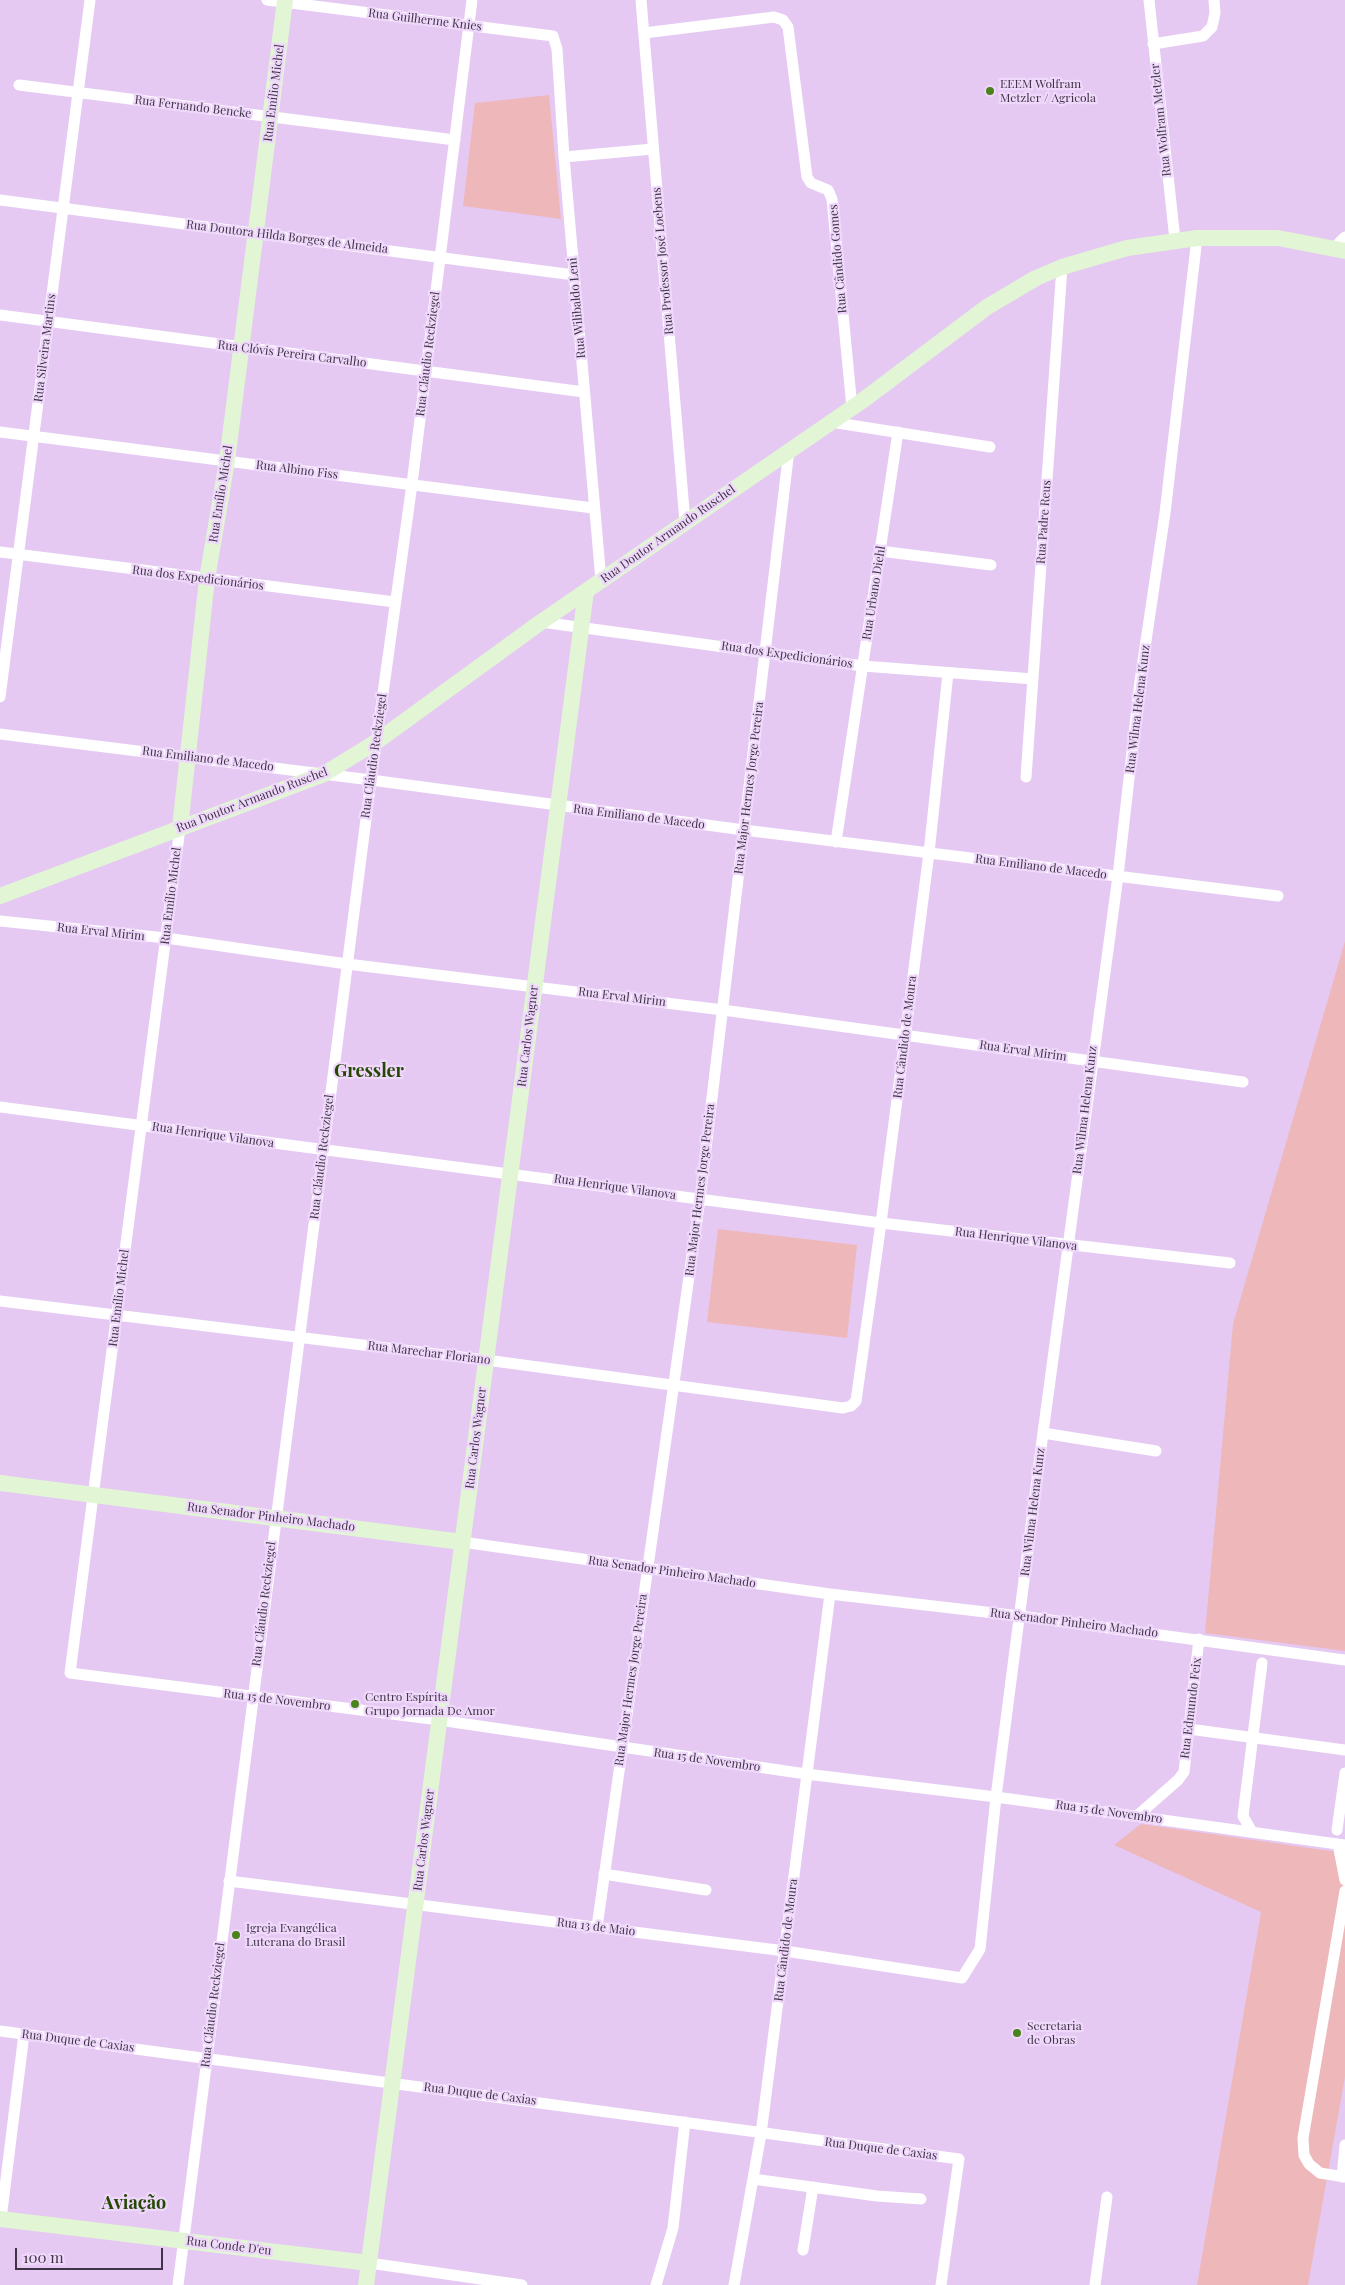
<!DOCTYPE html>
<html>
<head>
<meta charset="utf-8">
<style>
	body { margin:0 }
	#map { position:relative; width:1345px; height:2285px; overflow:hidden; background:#e5c9f3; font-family:"Playfair Display",serif }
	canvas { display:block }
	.scale { position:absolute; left:15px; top:2248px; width:148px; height:22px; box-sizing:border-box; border:2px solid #3f3445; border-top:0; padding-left:6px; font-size:15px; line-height:18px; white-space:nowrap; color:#3f3445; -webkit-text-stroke:4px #efd8fb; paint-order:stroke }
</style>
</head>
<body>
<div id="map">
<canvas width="1345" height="2285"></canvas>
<div class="scale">100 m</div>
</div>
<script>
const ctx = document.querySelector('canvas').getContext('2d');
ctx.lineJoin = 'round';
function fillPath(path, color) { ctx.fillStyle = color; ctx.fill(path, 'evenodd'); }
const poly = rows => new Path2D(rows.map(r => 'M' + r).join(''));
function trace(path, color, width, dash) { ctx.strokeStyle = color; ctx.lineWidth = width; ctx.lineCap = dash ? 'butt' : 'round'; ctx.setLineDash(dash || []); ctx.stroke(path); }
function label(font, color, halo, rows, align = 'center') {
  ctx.font = font + ' "Playfair Display",serif'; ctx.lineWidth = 4.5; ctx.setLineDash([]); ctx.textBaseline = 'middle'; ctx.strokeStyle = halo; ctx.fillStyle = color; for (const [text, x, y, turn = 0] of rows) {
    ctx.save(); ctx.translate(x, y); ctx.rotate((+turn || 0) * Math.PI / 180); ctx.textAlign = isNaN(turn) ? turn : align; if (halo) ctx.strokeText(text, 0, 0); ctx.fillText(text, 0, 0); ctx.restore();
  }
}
fillPath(poly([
	[549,95,561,219,463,206,475,103],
	[1345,941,1345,1651,1205,1633,1233,1324],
	[718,1229,857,1245,847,1338,707,1322],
	[1141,1824,1345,1853,1345,2077,1308,2285,1197,2285,1261,1912,1114,1845]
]), '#eeb8bb');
trace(poly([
	[267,0,553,36,557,49,564,157,601,580],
	[641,0,685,522],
	[1149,0,1175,240],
	[644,33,774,17,783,20,788,27,807,177,811,183,828,190,832,199,852,408],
	[1153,44,1203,36,1212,27,1215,13,1214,0],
	[19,85,455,140],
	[564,157,653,149],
	[0,200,574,275],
	[1335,247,1345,237],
	[0,315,584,392],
	[831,422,990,447],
	[0,432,593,508],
	[880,551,991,565],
	[0,552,395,602],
	[541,622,863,666,1033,679],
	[0,697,90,0],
	[0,734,371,780,744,830,1278,896],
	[1026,777,1062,267],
	[180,828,70,1673,439,1720,806,1774,996,1797,1345,1845],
	[836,842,898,432],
	[0,921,166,938,347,964,723,1010,1243,1082],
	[0,1107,881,1223,1230,1263],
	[0,1301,486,1360,843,1408,851,1406,856,1401,881,1223,929,853,948,673],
	[1043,1433,1156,1451],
	[462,1542,830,1594,1020,1616,1345,1660],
	[1189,1729,1345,1750],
	[1137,1816,1178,1780,1184,1772,1199,1639],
	[1337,1830,1345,1773],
	[1252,1832,1243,1816,1262,1663],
	[1338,1844,1345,1880],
	[604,1874,706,1890],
	[229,1881,785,1951,962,1978,980,1949,996,1797,1043,1433,1118,876,1140,681,1165,513,1197,238],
	[1345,1891,1303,2138,1304,2155,1309,2164,1320,2173,1345,2177],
	[597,1927,700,1199,789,450],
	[0,2031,959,2159,941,2285],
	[1342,2177,1345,2145],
	[753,2179,877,2196,921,2199],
	[1,2219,24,2034],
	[803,2250,813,2187],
	[369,2263,522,2285],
	[178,2285,371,780,412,484,472,0],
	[656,2285,673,2228,685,2122],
	[734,2285,761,2134,830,1594],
	[1095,2285,1107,2197]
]), '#fff', 11);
trace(poly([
	[180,828,207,579,227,461,285,0],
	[0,896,324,774,376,742,541,622,862,401,987,307,1036,278,1062,267,1127,248,1197,238,1278,238,1345,251],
	[0,1483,462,1542],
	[0,2219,369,2263],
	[366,2285,586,591]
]), '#e2f6d5', 16);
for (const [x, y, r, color] of [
	[990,91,5,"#4a821b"],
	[355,1704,5,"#4a821b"],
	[236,1935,5,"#4a821b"],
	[1017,2033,5,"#4a821b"]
]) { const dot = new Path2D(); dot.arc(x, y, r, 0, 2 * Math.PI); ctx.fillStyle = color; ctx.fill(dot); trace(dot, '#efd8fb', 2); }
label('12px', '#3f3445', '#efd8fb', [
	["Rua Guilherme Knies",425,20,7],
	["Rua Emílio Michel",274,93,-83],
	["Rua Fernando Bencke",193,107,7],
	["Rua Wolfram Metzler",1161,120,-96],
	["Rua Doutora Hilda Borges de Almeida",287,237,7],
	["Rua Cândido Gomes",838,259,-95],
	["Rua Professor José Loebens",663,261,-95],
	["Rua Wilibaldo Leni",577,308,-95],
	["Rua Silveira Martins",45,348,-83],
	["Rua Clóvis Pereira Carvalho",292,354,7],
	["Rua Cláudio Reckziegel",428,354,-83],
	["Rua Albino Fiss",297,470,7],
	["Rua Emílio Michel",221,494,-81],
	["Rua Padre Reus",1044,522,-86],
	["Rua Doutor Armando Ruschel",668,534,-35],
	["Rua dos Expedicionários",198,578,7],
	["Rua Urbano Diehl",874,593,-81],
	["Rua dos Expedicionários",787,655,8],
	["Rua Wilma Helena Kunz",1138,709,-83],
	["Rua Cláudio Reckziegel",374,756,-82],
	["Rua Emiliano de Macedo",208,759,7],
	["Rua Major Hermes Jorge Pereira",749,788,-83],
	["Rua Doutor Armando Ruschel",252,800,-21],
	["Rua Emiliano de Macedo",639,817,7],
	["Rua Emiliano de Macedo",1041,867,7],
	["Rua Emílio Michel",171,896,-83],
	["Rua Erval Mirim",101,932,6],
	["Rua Erval Mirim",622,997,7],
	["Rua Carlos Wagner",528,1036,-83],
	["Rua Cândido de Moura",905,1037,-83],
	["Rua Erval Mirim",1023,1051,8],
	["Rua Wilma Helena Kunz",1085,1110,-83],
	["Rua Henrique Vilanova",213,1135,8],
	["Rua Cláudio Reckziegel",322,1157,-83],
	["Rua Henrique Vilanova",615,1187,8],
	["Rua Major Hermes Jorge Pereira",700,1190,-83],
	["Rua Henrique Vilanova",1016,1239,7],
	["Rua Emílio Michel",119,1298,-83],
	["Rua Marechar Floriano",429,1353,7],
	["Rua Carlos Wagner",476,1438,-83],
	["Rua Wilma Helena Kunz",1033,1512,-83],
	["Rua Senador Pinheiro Machado",271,1517,7],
	["Rua Senador Pinheiro Machado",672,1572,8],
	["Rua Cláudio Reckziegel",264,1604,-83],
	["Rua Senador Pinheiro Machado",1074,1623,7],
	["Rua Major Hermes Jorge Pereira",631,1680,-82],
	["Rua 15 de Novembro",277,1700,7],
	["Rua Edmundo Feix",1191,1708,-83],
	["Rua 15 de Novembro",707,1760,8],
	["Rua 15 de Novembro",1109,1812,8],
	["Rua Carlos Wagner",424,1840,-83],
	["Rua 13 de Maio",596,1927,7],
	["Rua Cândido de Moura",786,1940,-83],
	["Rua Cláudio Reckziegel",213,2005,-83],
	["Rua Duque de Caxias",78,2041,7],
	["Rua Duque de Caxias",480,2094,7],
	["Rua Duque de Caxias",881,2149,7],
	["Rua Conde D'eu",229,2246,7]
]);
label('12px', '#3f3445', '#efd8fb', [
	["EEEM Wolfram",1000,84],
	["Metzler / Agricola",1000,98],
	["Centro Espírita",365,1697],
	["Grupo Jornada De Amor",365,1711],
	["Igreja Evangélica",246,1928],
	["Luterana do Brasil",246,1942],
	["Secretaria",1027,2026],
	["de Obras",1027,2040]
], 'left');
label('bold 18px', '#244704', '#efd8fb', [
	["Gressler",369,1071],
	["Aviação",134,2203]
]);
</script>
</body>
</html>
